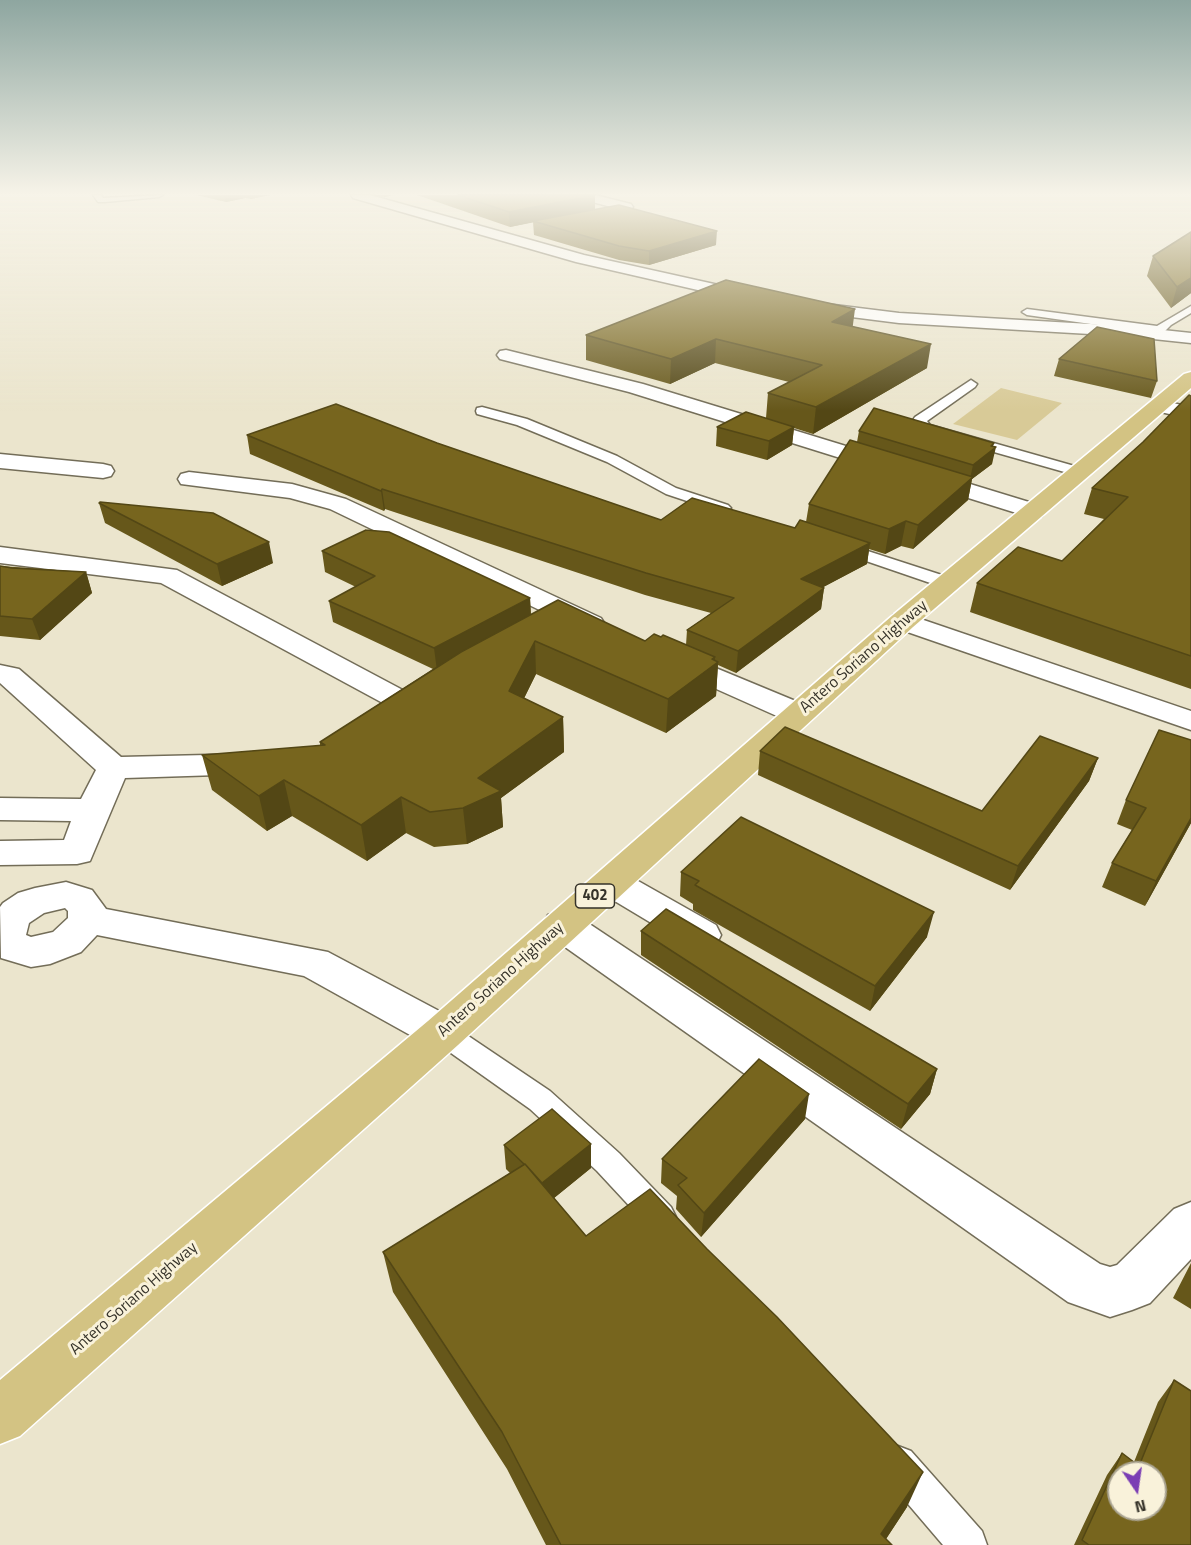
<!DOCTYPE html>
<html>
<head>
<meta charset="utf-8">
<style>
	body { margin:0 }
	#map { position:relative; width:1191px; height:1545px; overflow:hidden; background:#ebe5cd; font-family:"Titillium Web",sans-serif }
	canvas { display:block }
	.north { position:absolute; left:1107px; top:1461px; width:60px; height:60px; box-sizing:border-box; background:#f9f2da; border:2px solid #aba593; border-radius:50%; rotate:167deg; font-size:16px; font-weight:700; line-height:24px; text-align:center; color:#353229 }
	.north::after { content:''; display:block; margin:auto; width:21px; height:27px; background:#7b3eb4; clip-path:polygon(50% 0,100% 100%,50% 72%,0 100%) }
</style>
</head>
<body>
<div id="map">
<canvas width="1191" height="1545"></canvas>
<div class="north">N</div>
</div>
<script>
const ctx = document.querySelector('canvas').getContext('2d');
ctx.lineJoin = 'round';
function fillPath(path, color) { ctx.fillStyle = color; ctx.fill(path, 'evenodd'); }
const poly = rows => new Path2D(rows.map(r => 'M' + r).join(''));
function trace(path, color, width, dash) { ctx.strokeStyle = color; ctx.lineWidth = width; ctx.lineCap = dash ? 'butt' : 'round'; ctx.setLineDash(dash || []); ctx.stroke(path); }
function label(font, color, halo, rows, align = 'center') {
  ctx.font = font + ' "Titillium Web",sans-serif'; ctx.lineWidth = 6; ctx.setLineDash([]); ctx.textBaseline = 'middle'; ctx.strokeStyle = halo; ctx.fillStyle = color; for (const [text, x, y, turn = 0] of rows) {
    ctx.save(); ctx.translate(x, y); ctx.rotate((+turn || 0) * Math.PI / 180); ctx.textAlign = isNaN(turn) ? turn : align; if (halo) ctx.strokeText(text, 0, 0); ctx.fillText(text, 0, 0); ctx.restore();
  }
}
fillPath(poly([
	[1001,388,1062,403,1017,440,953,424]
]), '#d8ca97');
const service = poly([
	[93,195,101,195,103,198,163,195,159,197,105,202,98,202,93,195],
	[1191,306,1191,313,1171,325,1165,331,1168,335,1162,338,1155,333,1027,315,1022,312,1027,309,1157,326,1191,306],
	[971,380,977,384,975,387,927,421,930,425,1085,469,1087,472,1085,475,1075,475,920,431,913,420,915,417,971,380],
	[482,407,527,419,617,456,676,488,728,505,731,508,723,513,666,494,607,462,517,425,477,414,476,411,477,408,482,407],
	[840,542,954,579,956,583,954,587,942,587,834,550,832,547,834,544,840,542],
	[443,1022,452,1025,550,1091,619,1153,671,1207,676,1217,671,1227,660,1231,649,1227,597,1171,530,1109,434,1041,430,1033,434,1025,443,1022],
	[898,1446,911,1451,982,1531,987,1545,943,1545,885,1477,880,1464,885,1451,898,1446]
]);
const minor = poly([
	[351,195,370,195,584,255,750,292,758,297,750,302,576,262,353,198,351,195],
	[546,195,595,195,631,204,633,207,626,214,584,222,577,218,579,215,615,208,585,200,550,202,546,201,544,198,546,195],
	[810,302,899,313,1125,326,1191,333,1191,343,1125,336,899,323,804,311,802,307,804,303,810,302],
	[506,350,643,384,1042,506,1046,511,1042,516,1034,518,1026,516,629,392,500,359,497,355,500,351,506,350],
	[1159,400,1191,407,1191,419,1152,410,1149,406,1152,402,1159,400],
	[0,454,103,464,111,466,114,471,111,476,103,478,0,468,0,454],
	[189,472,292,484,346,499,601,618,605,624,601,630,591,632,581,630,330,509,290,498,181,484,178,479,181,474,189,472],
	[0,547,177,570,414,696,418,702,414,708,403,711,392,708,161,583,0,563,0,547],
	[903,613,1191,711,1191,730,893,627,889,621,893,615,903,613],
	[677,652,810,707,814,714,810,721,799,723,788,721,667,667,662,661,667,655,677,652],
	[0,665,19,669,121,757,250,754,262,757,266,764,262,771,250,774,125,778,90,861,77,864,0,865,0,841,64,840,71,821,0,820,0,798,81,799,96,770,0,683,0,665],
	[611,869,624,873,716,925,721,935,716,945,702,949,688,945,598,891,593,882,598,873,611,869],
	[66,882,92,890,106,909,328,952,458,1021,464,1033,458,1045,443,1050,428,1045,304,976,97,935,81,952,50,964,31,967,1,958,0,907,3,903,18,893,35,888,66,882],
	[65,908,68,911,68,918,53,932,31,937,26,935,29,923,44,913,65,908],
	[562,911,576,915,1100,1264,1110,1267,1117,1265,1174,1209,1191,1202,1191,1259,1150,1303,1132,1310,1110,1317,1068,1302,548,935,543,925,548,915,562,911]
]);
const primary = poly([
	[1191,372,1191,388,913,627,458,1045,20,1436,0,1444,0,1380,428,1021,893,615,1184,374,1191,372]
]);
trace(service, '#736d58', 3);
trace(minor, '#736d58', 3);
trace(primary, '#fff', 3);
fillPath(service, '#fff');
fillPath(minor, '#fff');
fillPath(primary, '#d3c383');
fillPath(poly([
	[196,195,270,195,251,199,245,198,226,202],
	[373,195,393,195,385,197],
	[417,195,595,195,595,209,716,245,649,265,619,260,534,235,533,222,510,227],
	[1191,232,1191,293,1171,308,1147,276,1153,256],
	[853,326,927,368,813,434,794,428,792,445,767,460,716,446,717,427,766,418,768,393,789,382,715,363,670,384,586,360,586,335],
	[1059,359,1157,381,1151,398,1054,376],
	[1191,396,1191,689,970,612,977,583,1062,561,1104,519,1084,514,1092,488,1143,442],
	[859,431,993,447,992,464,972,479,968,500,913,549,901,546,885,554,869,549,867,564,823,587,824,588,821,609,736,673,718,665,716,696,666,733,536,674,524,698,563,717,564,752,501,798,503,827,467,844,434,847,406,833,367,861,292,816,267,831,212,790,202,755,320,746,320,742,433,669,333,622,329,601,356,587,325,572,322,551,530,598,531,615,645,641,661,637,686,645,687,630,711,613,645,595,385,509,384,511,250,454,247,435,437,443,661,520,795,528,806,522,809,504,857,442],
	[99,503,273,563,222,586,105,523],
	[0,566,86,572,92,593,40,640,0,636],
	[760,751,982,811,1098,758,1089,781,1010,890,758,775],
	[1126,800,1191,823,1145,906,1102,887,1112,863,1132,830,1117,824],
	[681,872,927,937,870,1011,693,910,693,904,680,896],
	[641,931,937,1069,930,1094,901,1129,641,955],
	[805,1119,701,1237,676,1209,677,1196,661,1183,662,1159],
	[591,1144,591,1168,554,1198,586,1236,907,1507,886,1539,892,1545,546,1545,507,1469,393,1292,383,1252,510,1173,506,1169,504,1145],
	[1191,1263,1191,1309,1173,1298],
	[1174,1380,1191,1545,1074,1545,1107,1475,1122,1453,1134,1462,1158,1402]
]), '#66571a');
fillPath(poly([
	[225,195,244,195,245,198,226,202],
	[250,195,270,195,251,199],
	[595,195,595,210,510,227,509,212],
	[717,231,716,245,649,265,649,251],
	[1191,278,1191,293,1171,308,1177,287],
	[855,309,852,332,832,322],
	[716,339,715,363,670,384,671,359],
	[931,344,927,368,813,434,816,407],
	[794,427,792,445,767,460,769,441],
	[994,443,992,450,996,447,992,464,972,479,968,500,913,549,918,525,970,479,973,465],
	[382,489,385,509,384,511,381,491],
	[906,521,901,546,885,554,889,529],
	[269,542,273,563,222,586,217,564],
	[870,543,867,564,799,600,801,579],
	[86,572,92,593,40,640,32,619],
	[824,588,821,609,736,673,738,651],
	[530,598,531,620,437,671,434,648],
	[535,641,536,674,511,725,509,691],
	[715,657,714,665,718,662,716,696,666,733,668,699],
	[563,717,564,752,501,798,503,827,467,844,463,808,478,778],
	[1098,758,1089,781,1010,890,1018,866],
	[284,780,292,816,267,831,259,796],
	[401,797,406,833,367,861,361,825],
	[1191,818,1191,823,1145,906,1156,881],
	[934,912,927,937,870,1011,875,986],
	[937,1069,930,1094,901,1129,908,1104],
	[809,1094,805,1119,701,1237,704,1213],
	[591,1144,591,1168,543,1207,542,1183],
	[923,1472,907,1507,882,1545,881,1534]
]), '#534715');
const building = poly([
	[458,195,595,195,509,212,458,195],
	[619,205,717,231,649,251,619,246,533,221,619,205],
	[1191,232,1191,278,1177,287,1153,256,1191,232],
	[726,280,855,309,832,322,931,344,816,407,768,393,822,365,716,339,671,359,586,335,726,280],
	[1097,327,1154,339,1157,381,1059,359,1097,327],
	[1189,395,1191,396,1191,656,977,583,1018,547,1062,561,1128,497,1092,488,1143,442,1189,395],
	[336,404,437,443,661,520,692,498,795,528,800,520,870,543,801,579,824,588,738,651,687,630,734,598,646,573,382,489,381,491,247,435,336,404],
	[874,408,994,443,991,446,996,447,973,465,859,431,874,408],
	[746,412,794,427,769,441,717,427,746,412],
	[850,440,973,477,918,525,906,521,889,529,809,504,850,440],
	[100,502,213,513,269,542,217,564,99,503,100,502],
	[366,530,389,532,530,598,434,648,329,601,375,576,322,551,366,530],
	[0,566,12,568,86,572,32,619,0,616,0,566],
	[558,600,645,641,654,634,661,637,663,635,715,657,712,659,718,662,668,699,535,641,509,691,563,717,478,778,501,791,463,808,430,812,401,797,361,825,284,780,259,796,202,755,325,745,320,742,461,652,558,600],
	[785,727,982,811,1040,736,1098,758,1018,866,760,751,785,727],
	[1159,730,1191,740,1191,818,1156,881,1112,863,1146,808,1126,800,1159,730],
	[741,817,934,912,875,986,695,885,699,881,681,872,741,817],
	[666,909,937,1069,908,1104,641,931,666,909],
	[759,1059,809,1094,704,1213,678,1185,687,1178,662,1159,759,1059],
	[552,1109,591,1144,542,1183,525,1164,524,1164,504,1145,552,1109],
	[525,1164,586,1236,650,1189,707,1249,777,1317,923,1472,881,1534,892,1545,561,1545,502,1432,383,1252,525,1164],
	[1174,1380,1191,1391,1191,1545,1089,1545,1082,1540,1122,1453,1139,1466,1174,1380],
	[1119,1473,1155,1473,1155,1509,1119,1509,1119,1473]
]);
fillPath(building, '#77651e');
trace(building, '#534715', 1.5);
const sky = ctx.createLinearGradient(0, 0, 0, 411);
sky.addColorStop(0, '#8ea6a0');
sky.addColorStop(0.47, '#f6f3e8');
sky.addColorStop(1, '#f6f3e800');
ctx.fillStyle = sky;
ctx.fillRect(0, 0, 1191, 411);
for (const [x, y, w] of [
	[595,896,39]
]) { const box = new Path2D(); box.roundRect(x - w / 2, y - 12, w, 24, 4.5); ctx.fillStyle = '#f9f2da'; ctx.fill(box); trace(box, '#353229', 1.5); }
label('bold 15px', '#353229', null, [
	["402",595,896]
]);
label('16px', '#353229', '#f9f2da', [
	["Antero Soriano Highway",864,657,-41],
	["Antero Soriano Highway",501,980,-42],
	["Antero Soriano Highway",134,1299,-41]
]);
</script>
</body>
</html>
